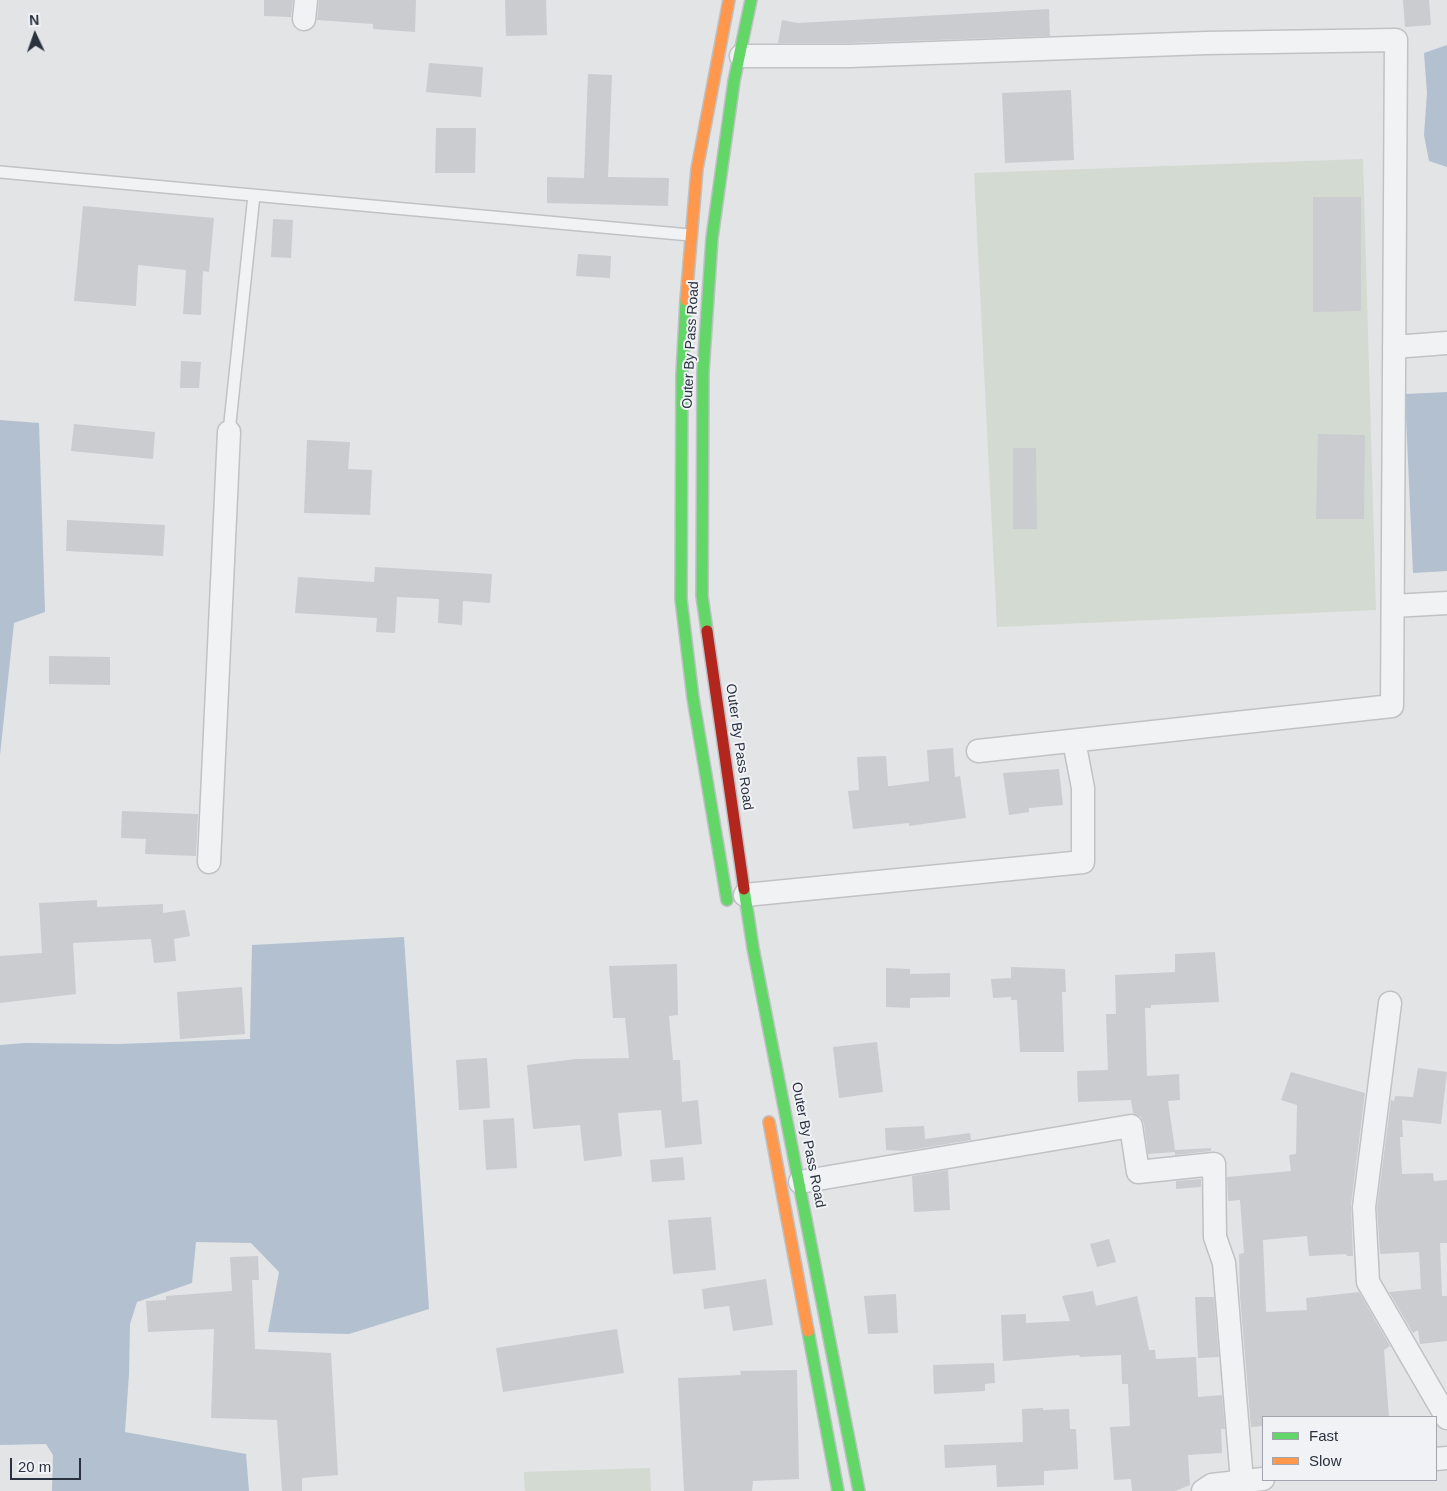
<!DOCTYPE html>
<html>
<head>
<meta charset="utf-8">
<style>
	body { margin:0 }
	#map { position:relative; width:1447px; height:1491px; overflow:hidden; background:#e2e4e6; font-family:Helvetica,sans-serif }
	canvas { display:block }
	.legend { position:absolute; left:1262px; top:1416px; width:175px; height:65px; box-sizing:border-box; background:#f0f2f6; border:1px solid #a1a5ad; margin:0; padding:6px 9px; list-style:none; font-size:15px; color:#2a323f }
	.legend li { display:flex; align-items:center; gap:10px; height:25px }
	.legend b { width:25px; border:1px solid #a1a5ad }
	.north { position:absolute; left:10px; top:10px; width:50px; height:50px; -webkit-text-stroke:4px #f0f2f6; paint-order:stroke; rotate:357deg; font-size:14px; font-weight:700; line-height:20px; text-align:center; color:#2a323f }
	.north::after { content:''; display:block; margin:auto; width:18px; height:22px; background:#2a323f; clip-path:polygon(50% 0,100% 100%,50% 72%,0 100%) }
	.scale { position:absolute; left:10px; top:1458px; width:71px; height:22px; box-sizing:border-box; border:2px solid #2a323f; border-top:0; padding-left:6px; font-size:15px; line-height:18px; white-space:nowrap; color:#2a323f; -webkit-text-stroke:4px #f0f2f6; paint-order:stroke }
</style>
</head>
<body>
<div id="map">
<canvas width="1447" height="1491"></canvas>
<ul class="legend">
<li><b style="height:6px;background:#63d668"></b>Fast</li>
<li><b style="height:6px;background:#ff974d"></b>Slow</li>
</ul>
<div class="north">N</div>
<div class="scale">20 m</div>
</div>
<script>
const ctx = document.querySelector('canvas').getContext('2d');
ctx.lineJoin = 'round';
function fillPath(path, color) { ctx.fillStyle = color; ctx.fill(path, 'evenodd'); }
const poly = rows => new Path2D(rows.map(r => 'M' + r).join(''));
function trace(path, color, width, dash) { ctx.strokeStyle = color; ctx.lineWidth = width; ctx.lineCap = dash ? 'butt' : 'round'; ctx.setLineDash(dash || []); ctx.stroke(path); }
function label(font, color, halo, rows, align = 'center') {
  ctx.font = font + ' Helvetica,sans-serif'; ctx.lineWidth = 4; ctx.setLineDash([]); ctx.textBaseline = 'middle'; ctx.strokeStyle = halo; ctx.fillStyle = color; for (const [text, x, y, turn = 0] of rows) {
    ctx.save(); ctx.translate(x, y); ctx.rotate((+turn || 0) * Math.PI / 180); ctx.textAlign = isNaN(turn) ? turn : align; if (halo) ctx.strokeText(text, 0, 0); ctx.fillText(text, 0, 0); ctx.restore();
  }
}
fillPath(poly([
	[1363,159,1376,610,997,627,974,173],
	[650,1468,651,1491,525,1491,524,1472]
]), '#d3dad2');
fillPath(poly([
	[1447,45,1447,167,1429,161,1424,135,1427,93,1424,53],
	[1447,392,1447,571,1413,573,1405,394],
	[0,420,39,423,45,612,14,623,0,755],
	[404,937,429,1309,349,1334,268,1332,279,1272,251,1243,196,1242,192,1283,137,1302,130,1324,129,1374,125,1432,246,1454,249,1491,52,1491,53,1455,46,1444,0,1445,0,1045,25,1043,120,1044,250,1039,252,945]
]), '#b2c0d0');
fillPath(poly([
	[264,0,293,0,291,17,264,16],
	[319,0,416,0,415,32,373,29,373,24,317,20],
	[505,0,546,0,547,35,506,36],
	[1403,0,1429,0,1431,25,1405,27],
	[1049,9,1050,36,849,43,778,43,782,20,798,23],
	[429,63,483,67,481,97,426,92],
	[588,74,612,75,608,177,669,178,668,206,547,203,547,177,584,178],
	[1071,90,1074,160,1005,163,1002,93],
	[436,128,476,128,475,173,435,173],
	[1313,197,1361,197,1361,311,1313,312],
	[83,206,214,218,209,272,203,271,201,315,183,314,186,270,138,265,136,306,74,301],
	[273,219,293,220,291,258,271,257],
	[578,254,611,256,610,278,576,276],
	[181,361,201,362,199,388,180,388],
	[74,424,155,432,153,459,71,451],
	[1318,434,1365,435,1364,519,1316,519],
	[307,440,350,442,348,469,372,470,370,515,304,513],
	[1013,448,1036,448,1037,529,1013,529],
	[67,520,165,525,163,556,66,551],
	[375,567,492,574,490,603,463,601,462,625,438,623,439,599,397,597,395,633,376,632,377,618,295,613,298,577,374,582],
	[49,656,110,657,110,685,49,684],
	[953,748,955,777,960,776,966,818,909,826,909,823,853,829,848,791,859,790,857,757,886,756,888,786,891,786,929,781,927,750],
	[1059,769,1063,805,1029,808,1029,812,1009,815,1003,773],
	[122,811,198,814,196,856,145,854,146,839,121,838],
	[97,900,97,907,163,904,163,913,185,910,190,936,174,939,176,961,154,963,151,939,73,943,76,994,0,1003,0,956,42,953,39,903],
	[1215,952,1219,1002,1151,1005,1151,1008,1145,1008,1147,1076,1179,1074,1180,1100,1168,1101,1175,1150,1211,1148,1211,1151,1175,1155,1175,1152,1148,1154,1144,1124,1141,1117,1133,1113,1131,1100,1078,1102,1077,1071,1108,1070,1106,1014,1116,1014,1115,975,1175,972,1175,954],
	[677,964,678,1015,669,1016,673,1060,680,1060,682,1102,698,1100,702,1144,665,1148,661,1110,618,1113,622,1156,584,1161,580,1125,533,1129,527,1065,576,1059,629,1058,625,1018,613,1018,609,966],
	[1011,967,1065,969,1066,992,1062,992,1064,1052,1020,1052,1017,1000,1011,1000,1011,997,993,998,991,979,1011,978],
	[886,968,910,969,910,974,950,973,950,997,910,998,910,1008,886,1007],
	[242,987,245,1034,180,1039,177,992],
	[877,1042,883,1092,839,1098,833,1047],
	[487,1058,490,1108,459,1110,456,1060],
	[1418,1068,1447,1072,1441,1124,1402,1120,1403,1137,1400,1137,1402,1174,1433,1173,1434,1181,1447,1180,1447,1243,1440,1243,1442,1296,1447,1296,1447,1341,1420,1344,1418,1330,1413,1333,1389,1292,1421,1289,1419,1252,1380,1254,1377,1207,1391,1100,1394,1101,1395,1096,1413,1097],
	[1291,1072,1365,1093,1351,1205,1353,1256,1347,1256,1346,1254,1309,1256,1307,1236,1263,1240,1266,1312,1307,1310,1306,1298,1359,1292,1390,1346,1384,1350,1389,1417,1263,1417,1263,1426,1251,1427,1240,1296,1239,1254,1244,1253,1240,1200,1228,1201,1227,1177,1291,1171,1289,1155,1296,1154,1297,1105,1281,1100],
	[514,1118,517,1168,486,1170,483,1120],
	[924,1126,925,1139,970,1133,971,1140,905,1151,886,1150,885,1128],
	[683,1157,685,1180,652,1182,650,1160],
	[948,1170,950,1210,914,1212,912,1176],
	[1201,1179,1201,1187,1176,1189,1176,1181],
	[711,1217,716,1270,673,1274,668,1220],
	[1109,1239,1116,1262,1097,1267,1090,1244],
	[258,1256,259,1280,252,1280,255,1349,331,1353,338,1475,302,1478,302,1491,282,1491,277,1420,211,1418,214,1329,148,1332,146,1301,166,1300,166,1296,232,1291,230,1257],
	[766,1279,773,1325,733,1331,729,1306,704,1309,702,1289],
	[1093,1291,1096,1306,1137,1296,1149,1350,1155,1350,1156,1359,1196,1357,1198,1397,1222,1395,1225,1429,1221,1429,1222,1453,1188,1455,1190,1485,1175,1491,1132,1491,1131,1479,1114,1480,1110,1427,1130,1426,1128,1384,1122,1384,1121,1355,1080,1357,1079,1355,1003,1361,1001,1315,1026,1314,1026,1323,1070,1321,1062,1296],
	[896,1294,898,1333,868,1334,864,1296],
	[1195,1297,1214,1297,1219,1357,1198,1358],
	[617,1329,624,1373,503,1392,496,1348],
	[994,1363,995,1383,985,1384,985,1391,934,1394,933,1365],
	[797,1370,799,1479,753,1481,752,1491,684,1491,678,1378,741,1375,740,1371],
	[1043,1408,1043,1410,1069,1409,1070,1429,1076,1429,1078,1469,1044,1471,1044,1485,997,1487,996,1465,945,1468,944,1445,1023,1442,1022,1409]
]), '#cacccf');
const lane = poly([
	[0,172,690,235],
	[229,432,254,195]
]);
const street = poly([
	[304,19,306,0],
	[741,56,849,56,1206,43,1396,40,1392,706,978,751],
	[1394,347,1447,343],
	[1393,606,1447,603],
	[209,862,229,432],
	[745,895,1083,862,1083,788,1074,741],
	[1390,1003,1364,1207,1368,1282,1447,1418],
	[800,1182,1131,1126,1138,1172,1214,1164,1215,1237,1224,1263,1242,1481],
	[1436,1459,1447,1458],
	[1203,1491,1212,1485,1263,1479]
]);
const fast = poly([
	[686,300,682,374,681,599,693,698,727,900],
	[707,631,702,596,703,372,712,238,734,81,751,0],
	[744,889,753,948,859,1491],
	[808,1331,838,1491]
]);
const slow = poly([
	[686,300,697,169,729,0],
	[769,1122,808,1331]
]);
const jam = poly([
	[707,631,744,889]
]);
trace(lane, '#c0c2c4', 14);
trace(street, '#c0c2c4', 25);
trace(fast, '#bec1c4', 14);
trace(slow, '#bec1c4', 14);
trace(jam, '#bec1c4', 14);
trace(lane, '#f1f2f4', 11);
trace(street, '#f1f2f4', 22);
trace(fast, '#63d668', 11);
trace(slow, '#ff974d', 11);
trace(jam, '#b3261e', 11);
label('14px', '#2a323f', '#f0f2f6', [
	["Outer By Pass Road",691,345,-87],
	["Outer By Pass Road",739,747,82],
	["Outer By Pass Road",808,1145,79]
]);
</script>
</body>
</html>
